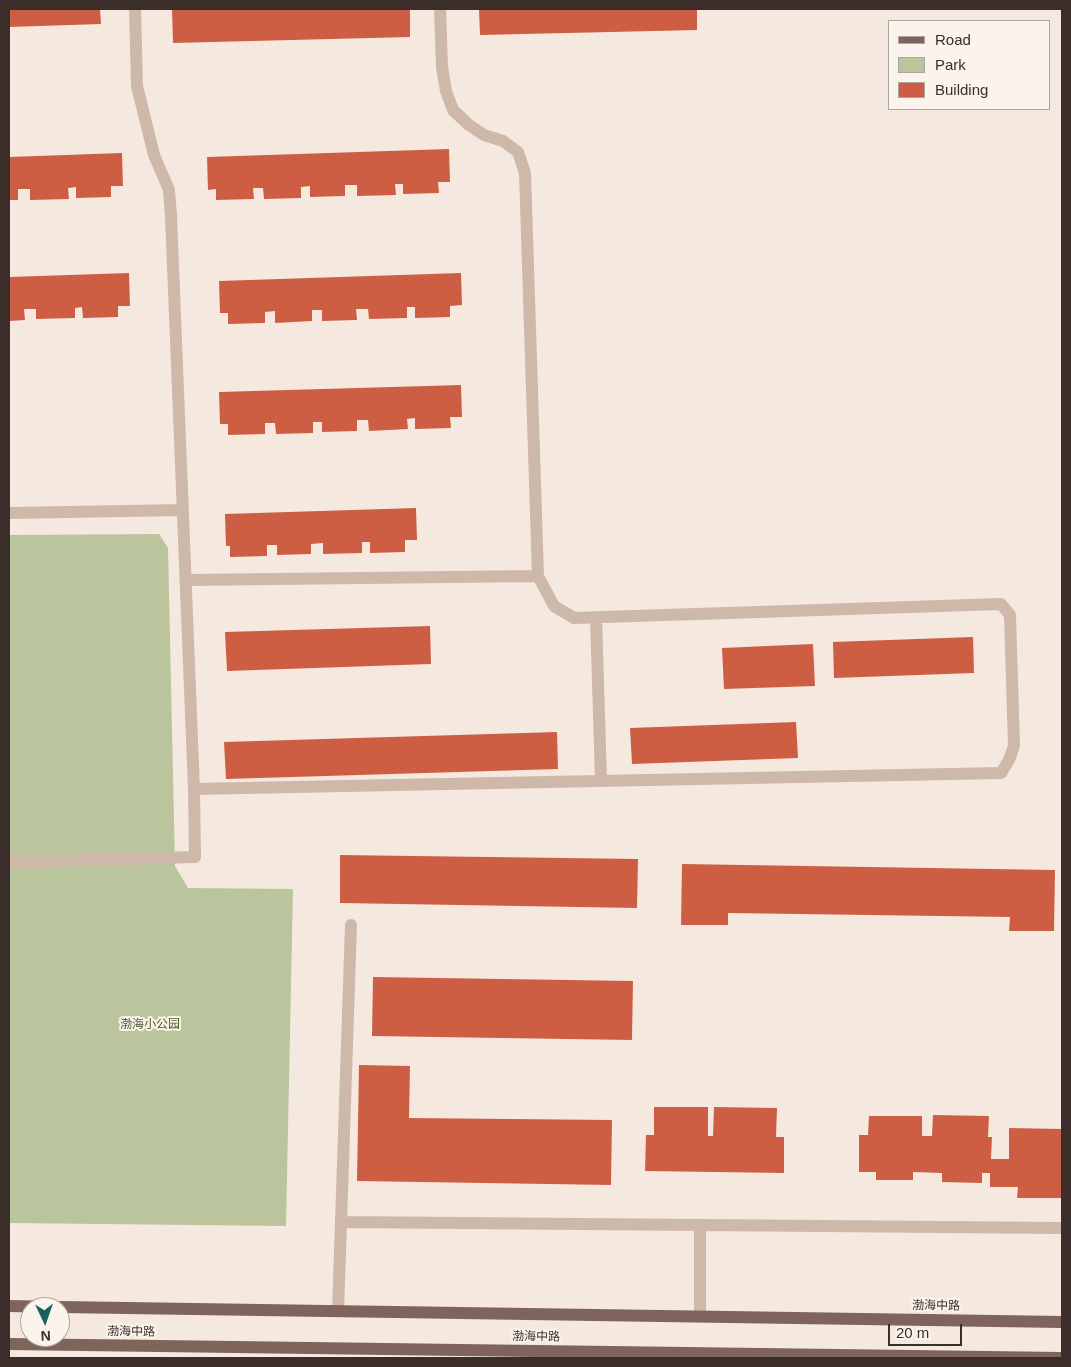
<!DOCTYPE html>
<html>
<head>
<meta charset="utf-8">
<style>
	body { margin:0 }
	#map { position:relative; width:1071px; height:1367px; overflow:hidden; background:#f5e9df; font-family:Arial,sans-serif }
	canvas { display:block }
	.frame { position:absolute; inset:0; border:10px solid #3b2e2a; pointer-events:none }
	.legend { position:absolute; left:888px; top:20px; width:162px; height:90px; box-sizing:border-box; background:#fbf4ec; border:1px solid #aea59e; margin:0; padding:6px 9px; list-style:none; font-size:15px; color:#3b2e2a }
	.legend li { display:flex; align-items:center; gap:10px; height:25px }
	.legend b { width:25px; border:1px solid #aea59e }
	.north { position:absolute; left:20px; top:1297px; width:50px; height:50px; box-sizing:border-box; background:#fbf4ec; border:1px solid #aea59e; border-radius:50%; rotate:177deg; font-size:14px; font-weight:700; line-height:20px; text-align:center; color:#3b2e2a }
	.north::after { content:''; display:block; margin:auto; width:18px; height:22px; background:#1c5f60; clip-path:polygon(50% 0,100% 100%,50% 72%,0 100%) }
	.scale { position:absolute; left:888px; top:1324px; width:74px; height:22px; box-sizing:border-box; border:2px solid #3b2e2a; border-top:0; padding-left:6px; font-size:15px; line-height:18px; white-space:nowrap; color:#3b2e2a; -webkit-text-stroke:4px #fbf4ec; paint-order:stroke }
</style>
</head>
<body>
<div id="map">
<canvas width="1071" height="1367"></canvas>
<div class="frame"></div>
<ul class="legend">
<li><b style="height:6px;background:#7e645a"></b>Road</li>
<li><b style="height:14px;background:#bac59e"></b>Park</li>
<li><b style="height:14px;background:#cd5e44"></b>Building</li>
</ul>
<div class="north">N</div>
<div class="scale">20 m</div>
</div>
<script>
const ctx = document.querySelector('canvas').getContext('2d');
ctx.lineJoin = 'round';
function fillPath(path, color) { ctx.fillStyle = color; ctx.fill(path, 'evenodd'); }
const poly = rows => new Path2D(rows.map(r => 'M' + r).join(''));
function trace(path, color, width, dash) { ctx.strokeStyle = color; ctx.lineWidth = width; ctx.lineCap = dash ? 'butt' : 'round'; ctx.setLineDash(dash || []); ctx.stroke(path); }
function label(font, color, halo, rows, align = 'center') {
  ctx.font = font + ' Arial,"Noto Sans SC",sans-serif'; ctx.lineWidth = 4; ctx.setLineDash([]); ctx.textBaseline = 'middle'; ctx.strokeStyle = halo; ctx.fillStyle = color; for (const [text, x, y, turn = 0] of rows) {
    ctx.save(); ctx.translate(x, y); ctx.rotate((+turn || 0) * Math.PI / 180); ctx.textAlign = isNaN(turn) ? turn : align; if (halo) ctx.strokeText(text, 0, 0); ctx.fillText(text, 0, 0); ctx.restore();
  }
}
fillPath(poly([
	[159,534,168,548,175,866,188,888,293,889,286,1226,9,1223,9,535]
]), '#bac59e');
fillPath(poly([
	[9,9,100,9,101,24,9,27],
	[172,9,410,9,410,37,173,43],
	[479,9,697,9,697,30,480,35],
	[449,149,450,182,438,182,439,193,403,194,403,184,395,184,396,195,357,196,357,185,345,185,345,196,310,197,310,186,301,187,301,198,264,199,263,188,253,188,254,199,216,200,216,189,208,190,207,157],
	[122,153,123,186,111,186,111,197,76,198,76,187,68,188,69,199,30,200,30,189,18,189,18,200,9,200,9,157],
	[129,273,130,306,118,306,118,317,83,318,82,307,75,308,75,318,36,319,36,309,24,309,25,320,9,321,9,277],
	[461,273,462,305,450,306,450,317,415,318,415,307,407,307,407,318,369,319,368,309,356,309,357,320,322,321,322,310,312,310,312,321,275,323,275,311,265,312,265,323,228,324,228,313,220,313,219,281],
	[461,385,462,417,450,417,451,428,415,429,415,418,407,419,408,429,369,431,368,420,357,420,357,431,322,432,322,422,313,422,313,433,276,434,275,423,265,423,265,434,228,435,228,424,220,424,219,392],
	[416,508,417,540,405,540,405,552,370,553,370,542,362,542,362,553,323,554,323,543,311,544,311,554,277,555,277,545,267,545,267,556,230,557,230,546,226,546,225,514],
	[430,626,431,664,227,671,225,632],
	[973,637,974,673,834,678,833,642],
	[813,644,815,686,724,689,722,648],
	[796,722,798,758,632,764,630,728],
	[557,732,558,769,226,779,224,742],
	[340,855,638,859,637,908,340,903],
	[682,864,1055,870,1054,931,1009,931,1010,917,728,913,728,925,681,925],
	[373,977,633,981,632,1040,372,1036],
	[359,1065,410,1066,409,1118,612,1120,611,1185,357,1181],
	[654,1107,708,1107,708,1136,713,1136,714,1107,777,1108,776,1137,784,1137,784,1173,645,1171,646,1135,654,1135],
	[933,1115,989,1116,988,1137,992,1137,991,1159,1009,1159,1009,1128,1062,1129,1062,1198,1017,1198,1018,1187,990,1187,990,1173,982,1173,982,1183,942,1182,942,1173,913,1172,913,1180,876,1180,876,1172,859,1172,859,1135,868,1135,869,1116,922,1116,922,1136,932,1136]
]), '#cd5e44');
trace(poly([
	[9,513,183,510],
	[186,580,538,576,525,173,518,152,503,141,484,135,469,125,453,110,446,91,442,67,440,9],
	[596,617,601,781],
	[194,789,1001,773,1009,760,1014,746,1010,615,1001,604,574,618,554,606,538,576],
	[9,862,195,857,194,789,171,216,169,190,154,155,137,86,135,9],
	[341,1222,1062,1228],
	[338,1311,351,925],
	[700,1316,700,1225]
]), '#ceb8aa', 12);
trace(poly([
	[9,1306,58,1307],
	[60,1307,1062,1322],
	[9,1344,1062,1358]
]), '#7e645a', 12);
label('12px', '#4d5b2c', '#fbf4ec', [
	["渤海小公园",150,1025]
]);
label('12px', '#3b2e2a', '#fbf4ec', [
	["渤海中路",936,1306,1],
	["渤海中路",131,1332,1],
	["渤海中路",536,1337,1]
]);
</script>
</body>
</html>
